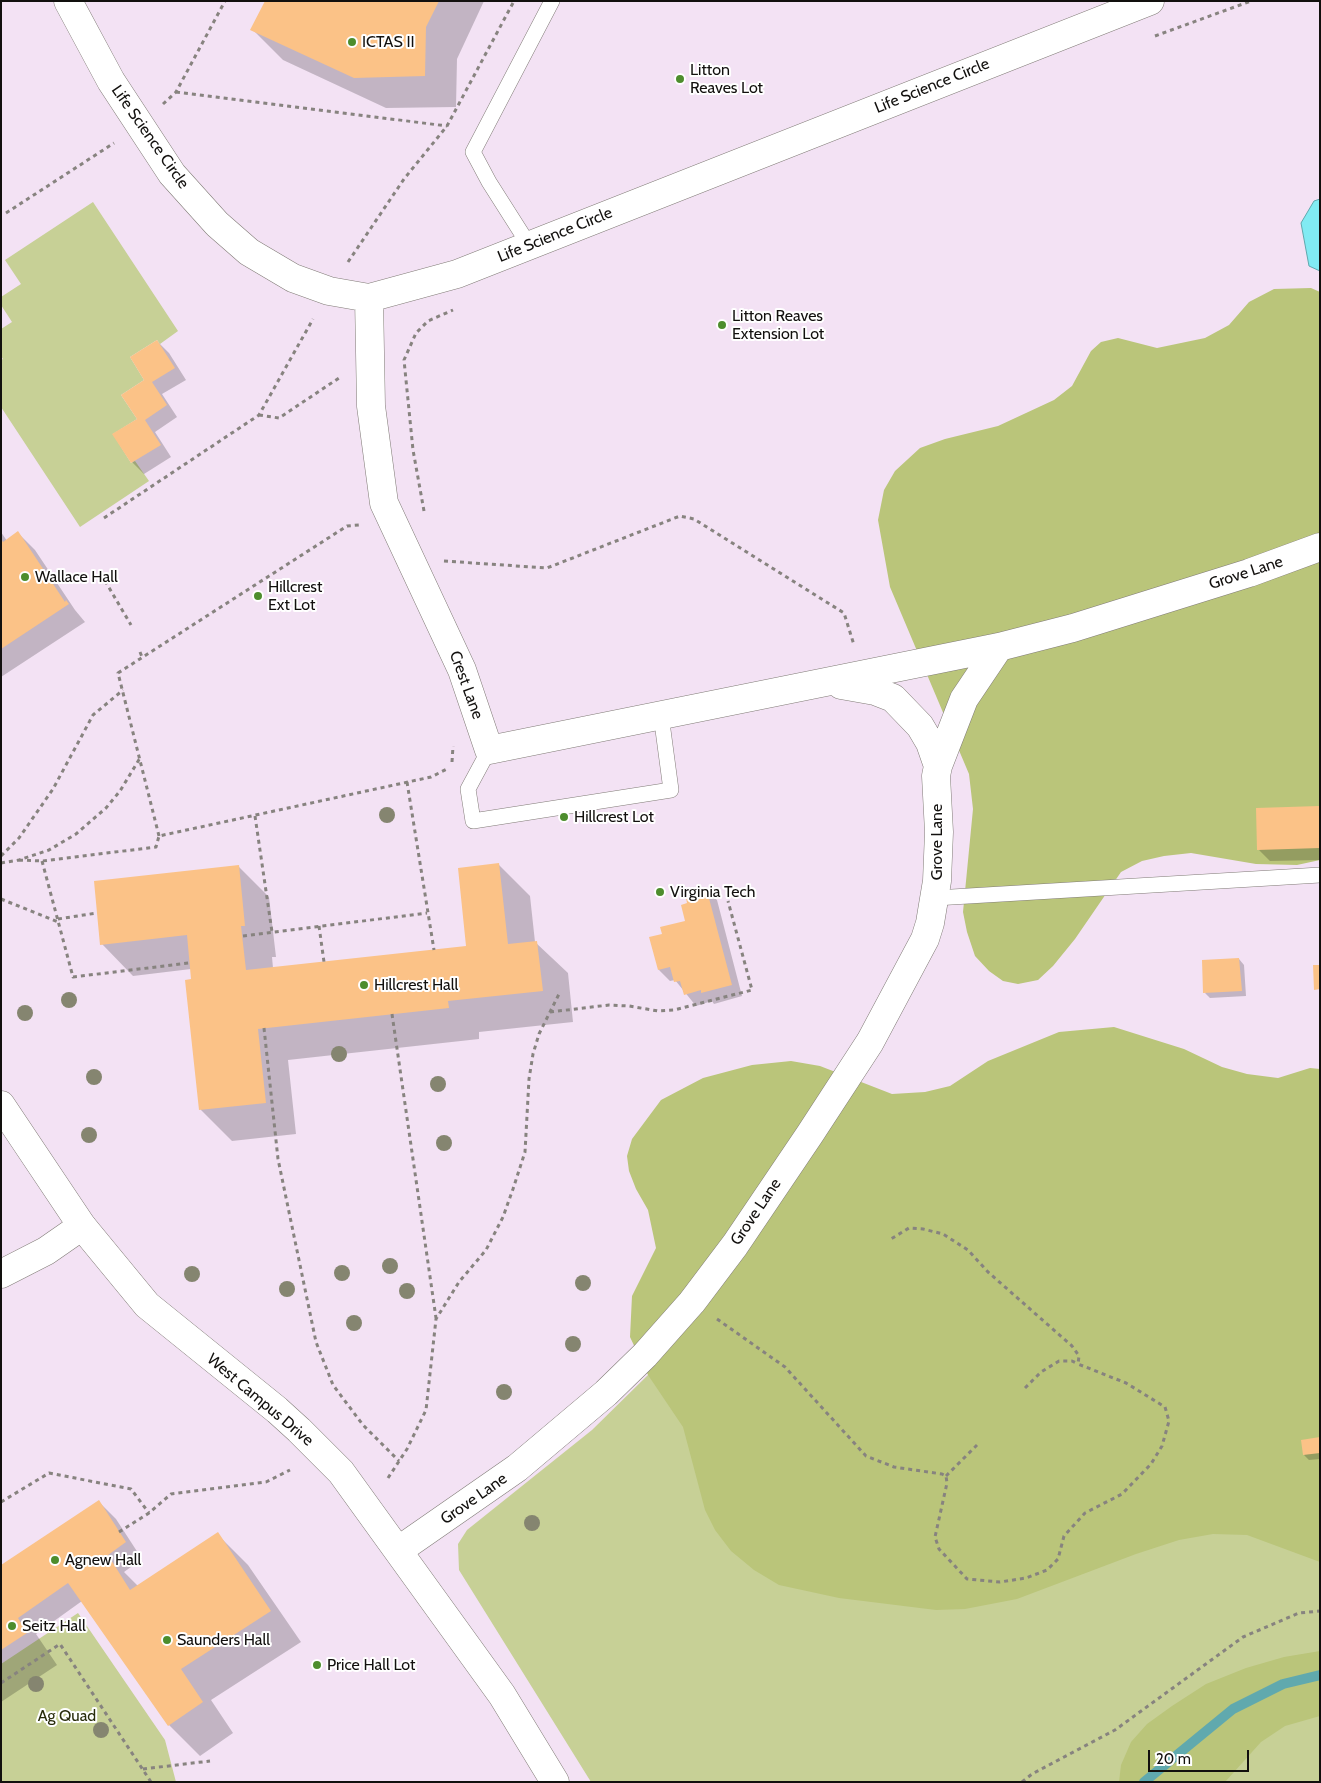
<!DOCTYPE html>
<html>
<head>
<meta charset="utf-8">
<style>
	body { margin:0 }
	#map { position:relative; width:1321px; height:1783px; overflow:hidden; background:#f7f1eb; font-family:Cabin,sans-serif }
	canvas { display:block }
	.frame { position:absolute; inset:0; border:2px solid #12100e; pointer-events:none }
	.scale { position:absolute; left:1148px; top:1750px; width:101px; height:22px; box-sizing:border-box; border:2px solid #12100e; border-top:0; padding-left:6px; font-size:15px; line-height:18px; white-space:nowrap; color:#12100e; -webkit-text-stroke:4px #fff; paint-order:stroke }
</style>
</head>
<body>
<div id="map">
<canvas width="1321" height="1783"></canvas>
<div class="frame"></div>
<div class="scale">20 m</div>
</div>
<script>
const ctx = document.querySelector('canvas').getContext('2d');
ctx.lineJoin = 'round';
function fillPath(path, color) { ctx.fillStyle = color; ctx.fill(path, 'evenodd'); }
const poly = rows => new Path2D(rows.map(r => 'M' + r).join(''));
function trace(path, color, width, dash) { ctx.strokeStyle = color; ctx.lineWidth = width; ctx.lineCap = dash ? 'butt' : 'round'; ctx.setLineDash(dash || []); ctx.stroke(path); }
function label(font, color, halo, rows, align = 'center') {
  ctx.font = font + ' Cabin,sans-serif'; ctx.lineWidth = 4; ctx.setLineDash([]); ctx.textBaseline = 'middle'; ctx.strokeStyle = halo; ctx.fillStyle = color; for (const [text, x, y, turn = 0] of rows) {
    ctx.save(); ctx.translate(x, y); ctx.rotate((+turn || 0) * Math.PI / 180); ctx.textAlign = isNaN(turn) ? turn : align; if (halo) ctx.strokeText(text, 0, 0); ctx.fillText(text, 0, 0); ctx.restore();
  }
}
fillPath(poly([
	[1,1,1320,1,1320,1782,1,1782]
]), '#f3e2f4');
fillPath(poly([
	[93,202,178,331,160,344,157,340,130,357,144,380,121,395,137,419,113,434,131,463,135,461,149,481,80,527,1,407,1,360,3,359,1,356,1,329,12,322,1,305,1,297,21,284,5,260],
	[1320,1205,1320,1782,591,1782,459,1570,458,1544,467,1530,592,1430,648,1375,732,1276],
	[78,1613,165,1740,176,1782,1,1782,1,1664]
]), '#c7d096');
fillPath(poly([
	[1311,288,1320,292,1320,860,1297,865,1256,864,1191,853,1164,856,1142,861,1121,872,1075,939,1053,966,1038,980,1018,984,1003,981,989,971,975,956,967,932,963,912,973,809,969,774,890,587,878,520,884,490,895,471,920,448,945,439,998,426,1054,400,1072,386,1091,351,1101,342,1118,338,1157,348,1205,338,1229,325,1249,302,1274,289],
	[1114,1027,1184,1049,1222,1067,1247,1074,1278,1078,1310,1068,1320,1069,1320,1562,1247,1535,1213,1534,1179,1540,1136,1554,1017,1599,965,1609,936,1610,839,1598,779,1585,754,1570,731,1551,715,1530,705,1510,683,1427,648,1375,630,1337,632,1296,656,1248,648,1210,636,1189,629,1171,627,1156,632,1139,661,1100,703,1078,752,1065,791,1061,820,1066,892,1094,925,1092,950,1086,988,1061,1059,1032],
	[1320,1651,1320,1716,1285,1726,1261,1742,1225,1782,1119,1782,1121,1765,1131,1742,1147,1724,1172,1706,1206,1684,1246,1668,1284,1657]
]), '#bac57a');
const water = poly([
	[1320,199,1320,271,1309,266,1301,223,1314,201,1320,199]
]);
fillPath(water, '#81ebf3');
trace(water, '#60a9ae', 1);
fillPath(poly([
	[266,1,484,1,457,59,456,107,386,108,283,60,252,29],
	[157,341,169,353,186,380,162,394,177,417,155,432,171,457,144,474,132,462,114,434,138,419],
	[1,532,7,541,18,533,35,550,75,610,85,622,1,677],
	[1319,807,1320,860,1270,861,1259,850],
	[499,865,530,896,535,942,568,973,573,1022,479,1032,479,1039,288,1060,296,1134,232,1141,201,1110,187,981,193,980,191,969,133,976,102,944,238,866,269,897,276,957,272,957,273,968,467,948],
	[706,889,717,900,742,996,714,1004,712,1001,696,1006,675,980,670,981,659,970,663,934,686,922,689,904],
	[1239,959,1244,965,1246,996,1210,998,1205,993],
	[1320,1439,1320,1459,1309,1460,1304,1455],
	[99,1502,116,1519,142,1559,124,1572,138,1586,217,1534,248,1565,301,1642,211,1700,233,1733,200,1756,169,1725,82,1601,36,1634,57,1665,1,1702,1,1567]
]), '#0003');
trace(poly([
	[1144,1782,1233,1709,1283,1684,1320,1675]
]), '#60a9ae', 10);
fillPath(poly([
	[265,1,439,1,426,27,425,76,354,78,250,30],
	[157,340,175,368,152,382,167,405,145,420,161,445,131,463,112,434,137,419,121,395,144,380,130,357],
	[18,531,65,602,66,600,69,604,1,649,1,539,3,542],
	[1319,806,1320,848,1257,850,1256,808],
	[499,863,508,944,537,941,543,991,448,1001,449,1008,258,1029,266,1103,199,1110,185,980,191,979,187,935,100,945,94,881,239,865,245,926,241,926,246,970,466,946,458,868],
	[706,887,732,985,701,993,701,990,684,995,680,981,674,982,670,967,658,970,649,937,662,934,660,927,685,921,681,905,687,903,685,893],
	[1239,958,1242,991,1203,993,1202,960],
	[1313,965,1320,965,1320,989,1314,990],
	[1320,1437,1320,1453,1303,1455,1301,1440],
	[99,1500,126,1542,108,1555,130,1590,218,1532,271,1611,181,1669,203,1702,168,1726,68,1583,18,1618,27,1633,1,1650,1,1565]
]), '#fbc287');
const service = poly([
	[529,245,489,182,473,152,552,1],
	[489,750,468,789,473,821,671,790,661,715],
	[935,898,1320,875]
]);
const minor = poly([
	[68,1,111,81,172,174,217,224,249,252,293,278,329,291,369,298,457,274,1150,1],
	[369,298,371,406,384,503,462,670,489,750,999,647,1073,628,1249,573,1320,547],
	[841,685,875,691,893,698,920,726,930,743,938,766],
	[1,1274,46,1251,82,1226],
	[399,1550,517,1468,606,1393,645,1355,692,1302,735,1245,810,1134,870,1042,925,939,930,923,937,881,939,832,936,776,938,766,964,699,999,647]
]);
const tertiary = poly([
	[1,1105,82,1226,147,1305,277,1410,299,1430,341,1472,502,1695,555,1782]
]);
trace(service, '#817c77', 16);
trace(minor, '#817c77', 29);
trace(tertiary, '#817c77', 29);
trace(poly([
	[1155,36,1251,1],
	[176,92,447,126],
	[163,104,176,92,225,1],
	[6,213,114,143],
	[348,262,404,179,447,126,514,1],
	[259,415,279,418,339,378],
	[424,511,413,450,404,360,416,333,428,321,453,310],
	[104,518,259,415,313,319],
	[444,561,547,568,680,516,694,519,844,613,854,645],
	[101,574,131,625],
	[140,652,142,657],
	[452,762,453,746],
	[407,782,434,950],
	[255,816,272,932],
	[159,836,118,673,347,526,359,525],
	[1,856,19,838,53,789,93,715,123,690],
	[19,860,42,861,156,847,159,836,431,777,449,768],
	[42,861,73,977,189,963],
	[1,863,19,860,49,850,76,834,106,808,120,791,140,758],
	[1,899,58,922],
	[58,919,97,913],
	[319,926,324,962],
	[243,936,427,913],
	[550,1012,609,1005,629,1006,658,1011,674,1010,752,990,728,901],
	[392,1014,436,1318],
	[264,1028,278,1159,316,1342,333,1385,363,1425,399,1461],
	[717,1319,785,1367,866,1456,894,1467,942,1474,946,1476,947,1483,935,1537,939,1549,967,1579,1000,1582,1026,1578,1047,1570,1058,1559,1064,1536,1085,1513,1122,1494,1151,1464,1162,1446,1169,1421,1165,1407,1126,1383,1078,1364,1079,1356,1072,1346,988,1272,968,1250,943,1234,923,1229,909,1228,891,1239],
	[1025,1388,1041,1372,1059,1361,1072,1361,1078,1364],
	[946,1476,977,1445],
	[388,1478,407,1449,426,1410,436,1319,459,1282,486,1250,503,1217,513,1189,525,1152,529,1079,533,1054,539,1034,560,992],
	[1,1502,49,1473,131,1489,149,1513],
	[119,1532,149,1513,171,1494,266,1482,290,1470],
	[1,1683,60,1644,151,1782],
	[143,1769,210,1761],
	[1022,1782,1032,1774,1115,1730,1243,1637,1299,1613,1320,1611]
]), '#87837f', 3, [4, 4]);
trace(service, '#fff', 15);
trace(minor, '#fff', 28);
trace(tertiary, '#fff', 28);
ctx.fillStyle = '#858570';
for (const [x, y] of [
	[387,815],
	[69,1000],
	[25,1013],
	[339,1054],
	[94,1077],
	[438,1084],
	[89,1135],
	[444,1143],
	[390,1266],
	[342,1273],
	[192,1274],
	[583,1283],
	[287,1289],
	[407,1291],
	[354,1323],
	[573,1344],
	[504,1392],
	[532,1523],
	[36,1684],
	[101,1730]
]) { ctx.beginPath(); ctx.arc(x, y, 8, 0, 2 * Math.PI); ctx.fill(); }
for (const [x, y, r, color] of [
	[352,42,5,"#4d8d2d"],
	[680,79,5,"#4d8d2d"],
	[722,325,5,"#4d8d2d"],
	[25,577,5,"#4d8d2d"],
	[258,596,5,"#4d8d2d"],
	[564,817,5,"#4d8d2d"],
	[660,892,5,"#4d8d2d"],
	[364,985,5,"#4d8d2d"],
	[55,1560,5,"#4d8d2d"],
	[12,1626,5,"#4d8d2d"],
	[167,1640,5,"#4d8d2d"],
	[317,1665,5,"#4d8d2d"]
]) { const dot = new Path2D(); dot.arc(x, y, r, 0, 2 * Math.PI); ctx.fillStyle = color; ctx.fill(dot); trace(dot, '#fff', 2); }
label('16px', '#12100e', '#fff', [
	["ICTAS II",362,42],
	["Litton",690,70],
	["Reaves Lot",690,88],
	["Litton Reaves",732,316],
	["Extension Lot",732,334],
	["Wallace Hall",35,577],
	["Hillcrest",268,587],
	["Ext Lot",268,605],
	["Hillcrest Lot",574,817],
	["Virginia Tech",670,892],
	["Hillcrest Hall",374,985],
	["Agnew Hall",65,1560],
	["Seitz Hall",22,1626],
	["Saunders Hall",177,1640],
	["Price Hall Lot",327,1665]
], 'left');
label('16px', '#12100e', '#fff', [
	["Life Science Circle",932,86,-22],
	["Life Science Circle",150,137,55],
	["Life Science Circle",555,235,-22],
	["Grove Lane",1246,573,-18],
	["Crest Lane",466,685,70],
	["Grove Lane",937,842,-90],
	["Grove Lane",756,1212,-56],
	["West Campus Drive",260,1400,40],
	["Grove Lane",474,1499,-35]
]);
label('16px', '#282c0b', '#fff', [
	["Ag Quad",67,1716]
]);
</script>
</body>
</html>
